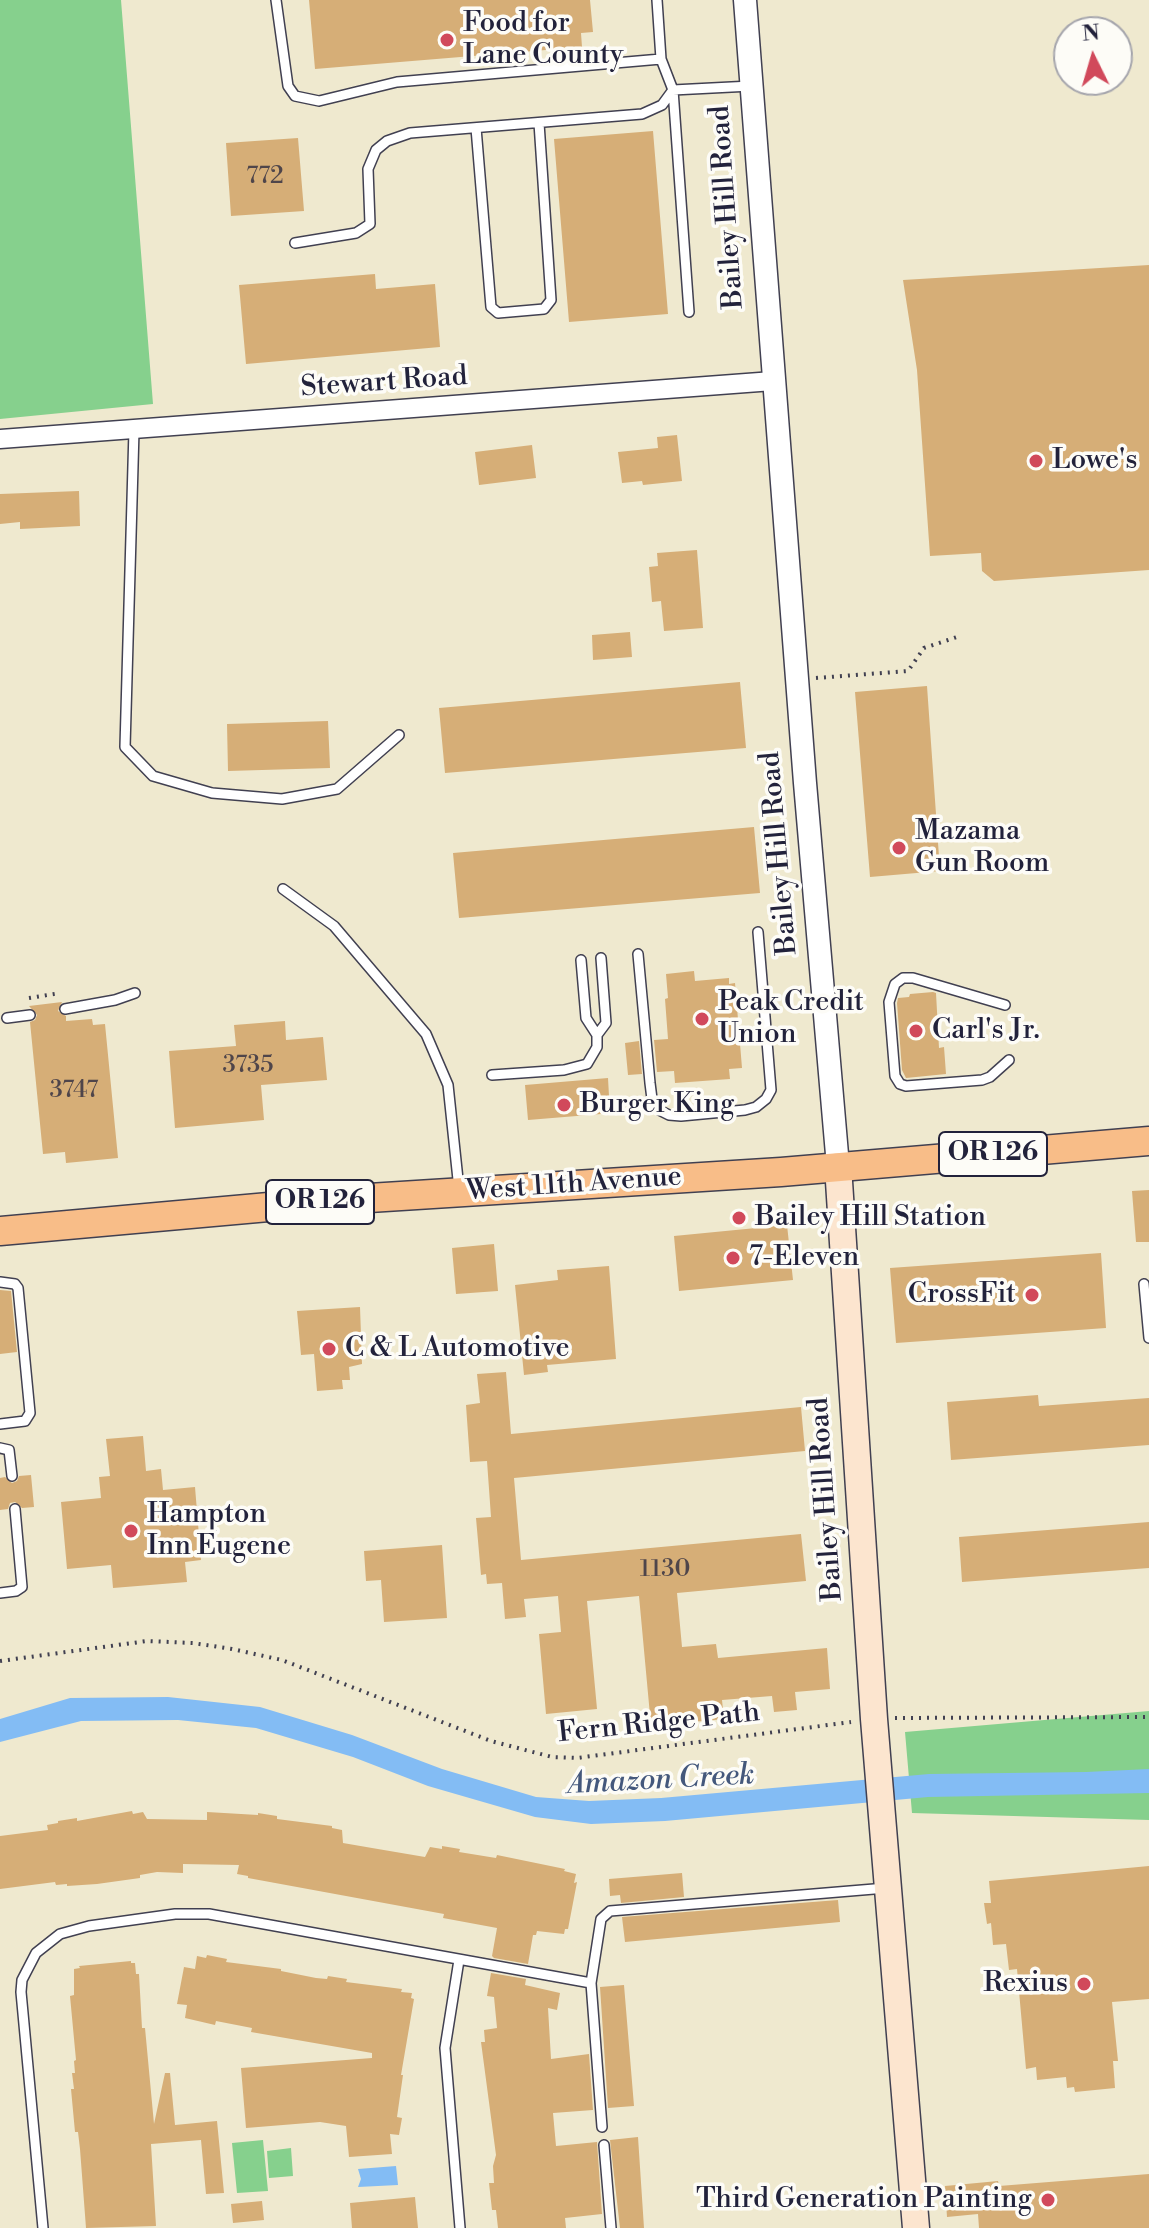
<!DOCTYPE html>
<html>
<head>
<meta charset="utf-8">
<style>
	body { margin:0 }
	#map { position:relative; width:1149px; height:2228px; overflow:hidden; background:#efe9cf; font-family:"Libre Bodoni",serif }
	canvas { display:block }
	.north { position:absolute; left:1053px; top:16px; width:80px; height:80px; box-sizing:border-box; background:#fdfcf7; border:2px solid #a5a5ac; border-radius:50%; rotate:355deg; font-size:22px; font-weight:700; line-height:32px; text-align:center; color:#22223b }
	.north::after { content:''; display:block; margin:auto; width:28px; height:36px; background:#d1495b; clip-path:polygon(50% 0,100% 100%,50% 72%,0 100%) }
</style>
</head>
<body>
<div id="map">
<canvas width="1149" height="2228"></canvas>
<div class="north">N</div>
</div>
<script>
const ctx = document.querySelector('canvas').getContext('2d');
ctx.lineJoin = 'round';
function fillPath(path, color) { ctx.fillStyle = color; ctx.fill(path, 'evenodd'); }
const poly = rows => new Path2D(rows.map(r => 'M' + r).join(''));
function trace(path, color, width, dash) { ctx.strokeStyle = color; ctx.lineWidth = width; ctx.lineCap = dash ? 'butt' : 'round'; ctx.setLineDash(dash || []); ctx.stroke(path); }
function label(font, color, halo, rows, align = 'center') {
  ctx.font = font + ' "Libre Bodoni",serif'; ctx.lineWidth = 7; ctx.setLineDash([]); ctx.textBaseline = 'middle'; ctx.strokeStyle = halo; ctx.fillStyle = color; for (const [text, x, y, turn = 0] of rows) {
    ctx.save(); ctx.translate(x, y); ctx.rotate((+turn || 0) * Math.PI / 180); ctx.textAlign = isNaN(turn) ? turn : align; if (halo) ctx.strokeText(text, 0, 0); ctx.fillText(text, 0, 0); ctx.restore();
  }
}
fillPath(poly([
	[0,0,121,0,153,404,0,419],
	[1149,1711,1149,1820,912,1813,905,1732],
	[263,2140,268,2191,237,2193,232,2143],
	[291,2148,293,2176,269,2178,267,2151]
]), '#86d08d');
fillPath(poly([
	[168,1697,260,1707,352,1735,442,1769,536,1797,589,1801,661,1798,929,1774,1086,1772,1149,1769,1149,1793,928,1797,665,1821,591,1824,535,1817,428,1786,353,1757,256,1728,178,1720,81,1721,0,1742,0,1719,70,1698],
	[396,2166,398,2185,358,2187,361,2179,358,2169]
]), '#83bcf4');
fillPath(poly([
	[309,0,590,0,593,32,581,33,582,47,315,69],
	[653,131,668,314,569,322,554,139],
	[298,138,304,211,231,216,226,143],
	[1149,265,1149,570,994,581,982,571,981,553,930,556,917,370,903,280],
	[375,274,376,289,435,284,440,347,246,364,239,285],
	[677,435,682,481,643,485,642,481,622,483,618,452,658,448,657,437],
	[532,445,536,478,479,485,475,452],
	[79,491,80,526,20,529,20,522,0,524,0,494],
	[697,550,703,628,664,631,661,601,652,602,649,567,658,566,657,553],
	[630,632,632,657,593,660,592,635],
	[740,682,746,748,445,773,439,708],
	[927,686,940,871,870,877,855,692],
	[328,721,330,768,228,771,227,724],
	[754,827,760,893,459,918,453,853],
	[694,971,695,981,729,978,729,984,735,983,742,1068,729,1069,730,1079,675,1083,674,1071,657,1072,654,1040,668,1039,665,999,668,998,666,974],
	[933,992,936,993,939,1048,944,1047,946,1074,906,1078,902,1070,897,1003,898,998,909,997,910,994],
	[62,1002,58,1011,66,1016,66,1021,92,1019,93,1025,105,1024,118,1158,66,1163,65,1152,43,1154,30,1022,35,1020,37,1015,29,1006],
	[285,1021,286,1040,323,1037,327,1080,261,1085,264,1120,175,1128,169,1051,236,1046,234,1025],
	[639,1041,642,1074,628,1075,625,1043],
	[608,1078,609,1096,600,1096,601,1114,528,1120,525,1085],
	[1149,1190,1149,1242,1136,1242,1132,1191],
	[787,1225,793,1280,679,1291,674,1236],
	[494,1244,498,1291,456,1294,452,1248],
	[1101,1253,1106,1328,896,1343,890,1268],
	[609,1266,616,1359,547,1365,548,1372,524,1375,515,1285,558,1280,557,1270],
	[0,1290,11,1291,17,1352,0,1354],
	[360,1307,362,1364,349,1367,350,1380,342,1380,343,1389,317,1391,314,1354,301,1355,297,1311],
	[506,1372,511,1434,801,1407,805,1451,514,1478,521,1560,801,1534,806,1581,677,1593,682,1647,716,1644,718,1658,827,1648,830,1689,795,1692,797,1710,774,1712,772,1696,722,1700,724,1719,651,1726,639,1596,587,1601,597,1709,546,1714,539,1634,561,1632,558,1596,524,1599,526,1617,505,1619,502,1583,487,1584,486,1574,481,1575,476,1518,491,1517,487,1461,470,1462,466,1405,480,1403,477,1374],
	[1038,1395,1039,1406,1149,1398,1149,1445,951,1460,947,1402],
	[143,1436,146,1471,161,1469,163,1490,195,1487,201,1560,185,1562,187,1582,113,1588,111,1565,67,1569,61,1502,101,1498,99,1477,110,1476,106,1439],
	[31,1475,34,1507,22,1508,15,1502,10,1503,8,1509,0,1510,0,1478,5,1477,12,1483,17,1481,19,1476],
	[1149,1522,1149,1568,962,1582,959,1537],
	[442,1545,447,1618,384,1622,381,1580,366,1581,364,1551],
	[132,1811,133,1814,143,1812,147,1819,207,1820,207,1812,258,1815,258,1813,277,1816,277,1819,332,1826,332,1828,342,1830,343,1843,372,1848,425,1857,430,1847,442,1849,442,1846,460,1849,459,1852,496,1858,497,1855,565,1869,564,1871,576,1874,574,1883,577,1882,568,1929,565,1929,564,1934,537,1931,536,1935,533,1935,528,1964,494,1958,492,1956,497,1928,443,1918,444,1914,248,1878,248,1876,237,1874,239,1865,183,1864,183,1873,157,1872,140,1875,140,1878,97,1884,67,1886,67,1884,56,1885,55,1882,0,1889,0,1836,48,1830,47,1825,58,1823,58,1821,77,1818,77,1821],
	[1149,1866,1149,1999,1112,2002,1118,2061,1113,2061,1115,2088,1075,2092,1074,2087,1067,2088,1066,2077,1037,2080,1036,2067,1026,2069,1017,1969,1009,1970,1006,1944,993,1945,991,1923,987,1924,984,1903,991,1903,989,1881],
	[682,1873,684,1897,621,1903,620,1895,610,1896,609,1879],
	[838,1900,840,1922,625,1942,622,1917],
	[207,1955,227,1959,226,1962,281,1969,281,1971,316,1978,327,1979,328,1976,347,1979,346,1982,402,1989,401,1992,412,1993,411,1998,414,1999,401,2075,403,2075,397,2117,402,2118,399,2135,390,2134,392,2154,349,2157,346,2126,320,2122,246,2128,241,2068,372,2058,372,2053,251,2032,252,2028,216,2021,215,2025,185,2018,187,2005,177,2004,184,1967,195,1969,197,1956,206,1958],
	[131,1961,131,1963,135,1963,136,1974,139,1974,142,2028,145,2028,154,2124,165,2073,170,2073,175,2125,217,2121,224,2193,206,2194,201,2140,151,2144,156,2226,86,2228,80,2149,78,2132,75,2132,71,2089,74,2089,72,2073,75,2073,74,2061,76,2060,70,1996,74,1995,74,1969,80,1968,79,1966],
	[491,1973,526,1979,525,1985,560,1993,557,2010,548,2008,551,2059,589,2054,593,2110,553,2113,556,2146,597,2142,602,2214,565,2218,566,2228,498,2228,496,2210,492,2210,489,2183,494,2183,493,2166,496,2155,481,2042,485,2042,484,2030,497,2028,494,1997,487,1996],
	[624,1985,634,2106,608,2108,600,1987],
	[638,2137,644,2228,620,2228,610,2140],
	[1149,2174,1149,2228,979,2228,978,2214,947,2217,945,2186,998,2181,999,2186],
	[415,2197,418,2228,352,2228,350,2203],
	[262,2201,264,2220,233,2223,231,2204]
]), '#d6ae77');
const service = poly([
	[276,0,288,86,295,96,319,101,397,82,661,59,657,0],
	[661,59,673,90,751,86],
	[673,90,689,312],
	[476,128,491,307,498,313,544,309,551,300,539,123],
	[295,243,356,233,370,224,368,169,376,150,387,141,410,133,642,114,662,105,673,90],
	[134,430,125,747,153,776,212,793,282,799,337,789,399,735],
	[283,889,334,926,426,1034,448,1085,459,1189],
	[638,954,650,1083,652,1099,659,1110,669,1115,681,1116,745,1110,756,1107,766,1099,771,1090,758,932],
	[581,960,586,1018,597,1035],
	[1005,1005,913,978,903,978,895,984,889,1002,895,1076,900,1084,906,1086,982,1080,990,1077,1009,1060],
	[65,1009,115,1000,135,993],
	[7,1018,30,1015],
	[492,1075,564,1070,587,1064,597,1047,597,1035,606,1023,601,958],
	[0,1282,15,1284,18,1288,30,1413,25,1421,0,1424],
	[1144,1284,1149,1338],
	[0,1448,9,1450,12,1476],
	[0,1593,16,1591,22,1587,15,1509],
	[459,1960,445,2048,460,2228],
	[591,1983,602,2127],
	[604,2145,611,2228],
	[43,2228,21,1992,22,1980,36,1953,60,1934,89,1926,175,1914,209,1914,591,1983,601,1919,610,1911,886,1888]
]);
const minor = poly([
	[0,439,773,381]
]);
const tertiary = poly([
	[745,0,805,783,838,1166]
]);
const secondary = poly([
	[838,1166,874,1719,916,2228]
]);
const primary = poly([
	[0,1231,369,1198,781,1172,1149,1141]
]);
trace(service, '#414051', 12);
trace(minor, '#414051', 21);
trace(tertiary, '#414051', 25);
trace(secondary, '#414051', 29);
trace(primary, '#414051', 31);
trace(poly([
	[816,678,908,671,924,648,960,636],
	[29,998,60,993],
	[0,1661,147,1641,193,1643,232,1649,282,1660,491,1741,552,1757,577,1758,851,1722],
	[895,1718,1149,1717]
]), '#414051', 4, [2, 6]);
trace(service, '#fff', 9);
trace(minor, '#fff', 18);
trace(tertiary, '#fff', 22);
trace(secondary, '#fce5cf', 26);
trace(primary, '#f8bd88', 28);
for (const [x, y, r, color] of [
	[447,40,8,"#d1495b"],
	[1036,461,8,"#d1495b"],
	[899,848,8,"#d1495b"],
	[702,1019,8,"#d1495b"],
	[916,1031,8,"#d1495b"],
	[564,1105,8,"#d1495b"],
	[739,1218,8,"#d1495b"],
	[733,1258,8,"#d1495b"],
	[1032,1295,8,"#d1495b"],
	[329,1349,8,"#d1495b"],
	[131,1531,8,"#d1495b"],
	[1084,1984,8,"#d1495b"],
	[1048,2200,8,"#d1495b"]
]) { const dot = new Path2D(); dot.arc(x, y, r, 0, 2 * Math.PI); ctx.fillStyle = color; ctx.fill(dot); trace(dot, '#fdfcf7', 3); }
label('24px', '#4f454a', null, [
	["772",265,177],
	["3735",248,1066],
	["3747",74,1091],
	["1130",665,1570]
]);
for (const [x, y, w] of [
	[993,1154,108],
	[320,1202,108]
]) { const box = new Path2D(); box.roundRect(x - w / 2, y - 22, w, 44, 6); ctx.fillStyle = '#fdfcf7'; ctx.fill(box); trace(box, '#22223b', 2); }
label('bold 26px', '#22223b', null, [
	["OR 126",993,1154],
	["OR 126",320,1202]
]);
label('28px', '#22223b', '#fdfcf7', [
	["Food for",463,24],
	["Lane County",463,56],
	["Lowe's",1052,461],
	["Mazama",915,832],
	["Gun Room",915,864],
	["Peak Credit",718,1003],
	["Union",718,1035],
	["Carl's Jr.",932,1031],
	["Burger King",580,1105],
	["Bailey Hill Station",755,1218],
	["7-Eleven",749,1258],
	["CrossFit",1016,1295,"right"],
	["C & L Automotive",345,1349],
	["Hampton",147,1515],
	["Inn Eugene",147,1547],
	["Rexius",1068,1984,"right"],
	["Third Generation Painting",1032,2200,"right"]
], 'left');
label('28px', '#22223b', '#fdfcf7', [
	["Bailey Hill Road",728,207,-94],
	["Stewart Road",384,383,-4],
	["Bailey Hill Road",780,853,-95],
	["West 11th Avenue",574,1185,-4],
	["Bailey Hill Road",827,1499,-94],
	["Fern Ridge Path",659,1724,-6]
]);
label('italic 30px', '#44587c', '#fdfcf7', [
	["Amazon Creek",661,1781,-3]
]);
</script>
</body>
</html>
